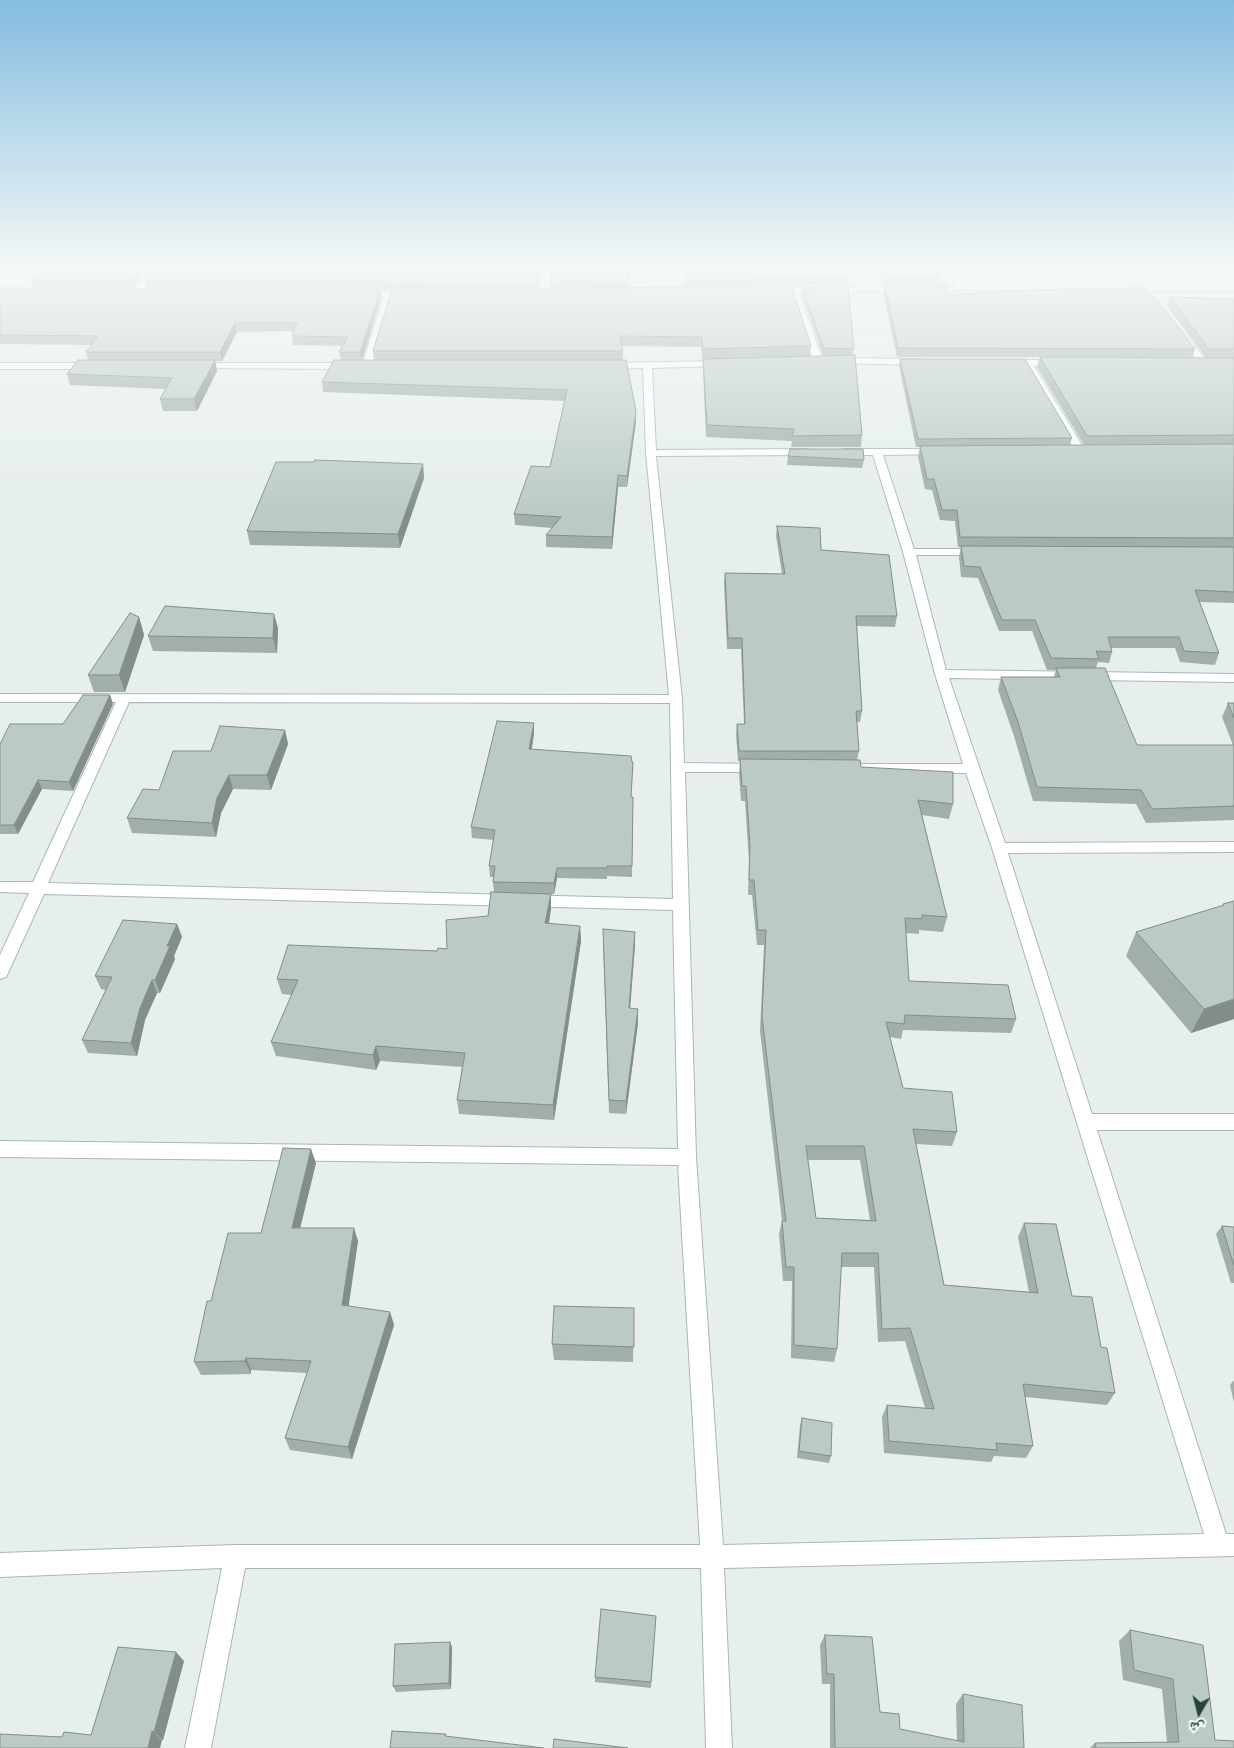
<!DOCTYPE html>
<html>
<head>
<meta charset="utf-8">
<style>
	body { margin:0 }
	#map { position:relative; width:1234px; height:1748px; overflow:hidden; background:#e6efeb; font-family:"Asap Condensed","Noto Naskh Arabic",sans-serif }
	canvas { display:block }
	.north { position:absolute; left:1174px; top:1688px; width:50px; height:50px; -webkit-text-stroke:4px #f7fbf9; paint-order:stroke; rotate:188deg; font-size:14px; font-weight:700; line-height:20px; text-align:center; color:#24423a }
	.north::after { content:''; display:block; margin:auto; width:18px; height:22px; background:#24423a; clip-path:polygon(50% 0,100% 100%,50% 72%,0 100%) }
</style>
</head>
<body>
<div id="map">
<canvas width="1234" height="1748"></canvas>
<div class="north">ش</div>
</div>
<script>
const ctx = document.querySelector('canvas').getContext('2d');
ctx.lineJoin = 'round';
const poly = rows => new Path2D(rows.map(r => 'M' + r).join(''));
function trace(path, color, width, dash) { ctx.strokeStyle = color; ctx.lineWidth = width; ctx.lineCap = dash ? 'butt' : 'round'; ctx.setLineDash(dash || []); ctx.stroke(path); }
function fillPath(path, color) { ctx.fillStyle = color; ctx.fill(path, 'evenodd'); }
const minor = poly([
	[149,269,157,269,140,294,134,294,133,292,149,269],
	[542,269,550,269,549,295,545,297,541,295,542,269],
	[946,269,954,269,965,286,1234,287,1234,291,923,290,923,286,957,286,946,269],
	[903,286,906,286,906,290,799,293,823,361,818,364,813,361,791,293,771,293,767,291,771,289,794,288,903,286],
	[358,291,411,292,415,294,411,296,392,296,372,366,367,369,362,366,384,296,361,295,357,293,358,291],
	[1183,333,1186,334,1206,361,1206,365,1200,365,1179,336,1183,333],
	[836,358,920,359,925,362,920,365,833,363,833,359,836,358],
	[1058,360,1061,361,1061,365,1034,366,1086,452,1085,454,1077,454,1076,452,1025,366,1008,366,1003,363,1008,360,1058,360],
	[723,361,726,362,726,366,652,368,656,450,808,449,813,452,808,455,656,456,682,699,684,763,759,764,764,765,766,768,764,771,759,772,685,772,696,1157,723,1545,1204,1534,992,848,966,773,864,772,859,771,857,768,859,765,864,764,963,764,935,674,903,552,873,455,843,455,838,452,843,449,940,449,945,452,944,454,883,455,914,549,980,549,986,552,980,555,916,555,946,670,1234,674,1234,682,949,678,1005,843,1234,842,1234,852,1008,853,1092,1114,1234,1114,1234,1130,1097,1130,1226,1534,1234,1534,1234,1556,724,1568,732,1748,706,1748,701,1568,245,1568,211,1748,185,1748,222,1568,0,1577,0,1553,236,1545,700,1545,678,1165,0,1157,0,1141,678,1149,673,910,44,894,8,973,6,977,0,979,0,955,29,893,0,892,0,882,33,882,116,702,0,702,0,694,669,695,646,453,643,368,608,369,603,366,608,363,723,361],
	[129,702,670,703,673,899,48,883,129,702],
	[0,363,93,363,98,366,93,369,0,369,0,363],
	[196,363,350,363,355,366,350,369,193,368,191,366,196,363]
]);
trace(minor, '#a8b8b2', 2);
fillPath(minor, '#fff');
fillPath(poly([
	[147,269,133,288,76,288,380,290,381,299,362,360,374,360,373,351,392,290,146,288,144,280,540,269,539,289,551,289,551,269,630,269,628,288,685,287,685,281,847,278,847,285,791,286,811,346,810,356,823,356,802,295,802,288,854,349,853,355,862,435,861,447,791,447,792,441,706,437,703,370,703,359,702,359,701,347,622,346,623,351,623,360,636,422,627,487,618,487,612,549,546,547,546,535,552,528,515,525,514,514,550,467,565,401,323,392,322,382,341,360,339,352,343,346,293,345,292,336,293,331,237,332,222,361,215,361,217,371,197,411,163,411,160,399,166,389,70,385,67,374,88,360,86,352,92,345,0,344,0,288,33,288,31,280],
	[878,269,936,269,939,276,938,283,950,295,1152,297,1195,349,1192,358,1206,358,1167,306,1170,297,1234,299,1234,603,1199,602,1219,653,1215,665,1180,662,1175,648,1111,648,1112,652,1109,663,1098,662,1096,668,1137,745,1233,745,1222,717,1228,703,1234,703,1234,820,1146,823,1136,804,1033,801,1014,736,998,690,1001,677,1054,677,1056,670,1047,670,1032,631,999,631,978,578,961,577,959,557,961,547,958,547,955,521,940,520,932,490,925,489,918,457,920,447,916,447,899,366,900,359,1072,438,1070,445,1084,445,1037,367,1040,357,897,357,883,293,885,285,921,284,882,284],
	[788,456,864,460,862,468,787,465],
	[423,464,424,478,400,548,250,545,247,531],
	[777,526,821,550,897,616,895,627,857,626,862,711,860,722,857,722,859,751,857,760,861,767,953,804,949,819,922,815,947,917,943,932,919,930,919,934,906,933,909,981,1016,1019,1011,1033,903,1030,901,1039,890,1037,903,1088,957,1132,952,1146,916,1144,944,1285,1029,1292,1018,1237,1024,1223,1072,1296,1101,1347,1115,1393,1107,1405,1025,1397,1033,1446,1026,1458,994,1456,991,1462,884,1453,882,1417,887,1405,925,1408,905,1341,878,1342,874,1267,841,1267,837,1349,834,1362,791,1358,792,1281,783,1281,779,1234,782,1221,760,1031,764,945,757,945,752,895,748,895,749,861,745,801,741,801,739,774,740,761,738,761,736,735,737,724,744,724,741,649,727,649,724,583,725,573,782,574,776,536],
	[808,1160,860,1160,870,1220,816,1218],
	[139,617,144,635,125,692,94,692,88,675],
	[278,628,277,653,153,651,148,636],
	[110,695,113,704,73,791,42,789,18,834,0,834,0,744,63,724],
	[534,723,534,733,532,749,633,762,631,797,633,797,632,877,607,876,607,879,557,878,554,894,551,894,551,909,549,924,580,926,581,941,554,1120,459,1114,457,1100,462,1067,380,1061,376,1070,276,1056,271,1042,292,995,282,994,277,979,447,949,488,916,494,892,493,882,494,877,490,877,489,866,494,840,472,838,471,827],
	[285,730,288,744,271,790,233,789,221,813,216,837,132,833,127,818,159,790,211,751],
	[1234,901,1234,1019,1191,1033,1126,956,1136,932,1222,906,1223,904],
	[177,924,182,937,174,956,175,959,160,993,157,993,145,1020,137,1056,88,1053,82,1040,106,990,101,989,95,976],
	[635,932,635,945,630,1008,638,1023,626,1114,609,1113,603,943],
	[316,1163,300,1228,358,1241,348,1306,390,1312,394,1325,352,1459,290,1450,285,1438,307,1373,251,1370,251,1374,201,1375,194,1362,211,1301,261,1233],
	[1222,1226,1234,1227,1234,1283,1231,1283,1216,1234],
	[634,1308,633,1362,554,1360,552,1344],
	[1234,1380,1234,1403,1230,1385],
	[802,1418,831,1456,829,1463,797,1458,800,1425],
	[656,1616,651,1688,595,1682,595,1677],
	[1130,1630,1203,1645,1215,1740,1234,1748,1090,1748,1095,1743,1167,1742,1162,1689,1123,1680,1119,1641],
	[825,1635,880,1712,900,1729,957,1741,956,1704,963,1694,1024,1748,830,1748,830,1684,822,1684,820,1645],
	[450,1642,452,1647,451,1689,396,1692,393,1686],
	[184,1661,163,1740,62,1737,91,1735]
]), '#a1aea9');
fillPath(poly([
	[139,269,147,269,133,288,131,280],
	[380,290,381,299,362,361,360,352],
	[235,323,237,332,222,361,220,352],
	[215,360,217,371,197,411,194,399],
	[636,411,636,422,627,487,627,476],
	[423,464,424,478,400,548,398,534],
	[618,475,618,487,612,549,612,537],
	[274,614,278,628,277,653,273,638],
	[139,617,144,635,125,692,119,675],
	[110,695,113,704,73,791,69,782],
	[534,723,534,733,530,759,529,749],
	[285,730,288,744,271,790,267,775],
	[229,775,233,789,221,813,216,837,212,823,217,798],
	[38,780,42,789,18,834,14,825],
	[557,868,557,878,554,894,554,883],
	[551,894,551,909,546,938,545,923],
	[177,924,182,937,174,956,175,959,160,993,155,980,167,946],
	[580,926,581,941,554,1120,553,1105],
	[635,932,635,945,629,1022,629,1008],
	[152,980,157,993,145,1020,137,1056,131,1043,140,1008],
	[1234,999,1234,1019,1191,1033,1204,1009],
	[638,1009,638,1023,626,1114,626,1101],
	[376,1046,380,1061,376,1070,373,1055],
	[311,1149,316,1163,297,1241,292,1228],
	[354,1228,358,1241,347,1318,342,1305],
	[390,1312,394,1325,352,1459,348,1447],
	[246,1358,251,1370,251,1374,245,1361],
	[450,1642,452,1647,451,1689,449,1683],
	[176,1652,184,1661,163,1740,154,1732],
	[152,1731,162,1740,160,1748,148,1748]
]), '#838d89');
const building = poly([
	[43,269,139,269,131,280,31,280,43,269],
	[151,269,539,269,539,283,144,280,151,269],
	[551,269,629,269,628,281,551,282,551,269],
	[687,269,847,269,847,278,685,281,687,269],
	[881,269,936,269,939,276,883,277,881,269],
	[944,283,950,295,1021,290,1146,288,1152,297,1155,297,1195,349,898,348,885,285,944,283],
	[791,285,811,346,703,349,702,337,620,336,623,351,373,351,392,289,545,289,791,285],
	[848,286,854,349,824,348,802,288,848,286],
	[0,288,380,290,360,352,339,352,348,337,292,336,297,323,235,323,220,352,86,352,98,336,0,335,0,288],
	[1170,297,1234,299,1234,349,1209,349,1170,297],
	[855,355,862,435,792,436,794,429,707,425,703,359,855,355],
	[1040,357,1234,358,1234,435,1087,436,1040,357],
	[900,359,1025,359,1072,438,918,439,900,359],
	[78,360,215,360,194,399,160,399,172,378,67,374,78,360],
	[334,360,626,360,636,411,627,476,618,475,612,537,546,535,561,517,514,514,531,466,550,467,567,390,322,382,334,360],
	[1234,444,1234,538,960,537,957,510,942,510,934,479,927,479,920,446,1234,444],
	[790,449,863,449,864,460,788,456,790,449],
	[315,460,423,464,398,534,247,531,276,462,314,462,315,460],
	[777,526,820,528,821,550,889,555,897,616,856,616,862,711,856,711,859,751,739,751,737,724,745,724,742,638,728,638,725,573,785,574,777,526],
	[961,546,1234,547,1234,592,1195,590,1219,653,1184,651,1179,637,1108,637,1112,652,1096,651,1099,659,1051,658,1035,620,1002,620,980,567,964,566,961,546],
	[165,606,274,614,273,638,148,636,165,606],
	[130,613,139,617,119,675,88,675,130,613],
	[1056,668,1105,668,1137,745,1234,745,1234,806,1152,809,1141,790,1037,787,1018,722,1001,677,1060,677,1056,668],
	[83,695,110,695,69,782,38,780,14,825,0,825,0,744,10,724,63,724,83,695],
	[1228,703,1234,703,1234,718,1228,703],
	[497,721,534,723,529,749,631,756,632,762,633,762,631,797,633,797,632,866,607,866,607,868,557,868,554,883,493,882,495,866,489,866,495,830,471,827,497,721],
	[220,726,285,730,267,775,229,775,217,798,212,823,127,818,143,789,159,790,173,751,211,751,220,726],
	[740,759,860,760,861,767,953,772,953,804,918,800,947,917,922,915,922,919,905,918,909,981,1008,985,1016,1019,905,1015,904,1024,886,1022,903,1088,952,1092,957,1132,913,1129,944,1285,1038,1293,1024,1223,1056,1224,1072,1296,1092,1297,1101,1347,1107,1348,1115,1393,1023,1384,1033,1446,996,1443,997,1450,889,1441,887,1405,934,1409,910,1328,882,1329,878,1253,842,1253,837,1349,794,1345,794,1267,786,1267,782,1221,786,1221,762,1016,766,930,758,930,754,880,749,880,750,846,746,786,742,786,740,759],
	[806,1146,864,1146,876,1221,816,1218,806,1146],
	[491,892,551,894,545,923,580,926,553,1105,457,1100,465,1053,376,1046,373,1055,271,1042,298,980,277,979,288,945,437,951,438,948,447,949,446,920,488,916,491,892],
	[1234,901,1234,999,1204,1009,1136,932,1224,905,1223,904,1234,901],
	[123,920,177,924,167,946,170,946,155,980,152,980,140,1008,131,1043,82,1040,112,977,95,976,123,920],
	[603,929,635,932,629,1008,638,1009,626,1101,609,1100,603,929],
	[283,1148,311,1149,292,1228,354,1228,342,1305,390,1312,348,1447,285,1438,311,1361,246,1358,245,1361,194,1362,207,1301,211,1301,228,1233,261,1233,283,1148],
	[1222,1226,1234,1227,1234,1266,1222,1226],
	[554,1306,634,1308,634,1347,552,1344,554,1306],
	[802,1418,832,1423,831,1456,799,1451,802,1418],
	[601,1609,656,1616,651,1682,595,1677,601,1609],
	[1130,1630,1203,1645,1215,1740,1234,1741,1234,1748,1096,1748,1095,1743,1179,1742,1173,1679,1134,1670,1130,1630],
	[825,1635,872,1637,880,1712,899,1714,900,1729,964,1742,963,1694,1022,1705,1024,1748,835,1748,834,1674,827,1674,825,1635],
	[450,1642,449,1683,393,1686,395,1644,450,1642],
	[118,1647,176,1652,154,1732,152,1731,148,1748,0,1748,0,1734,62,1737,64,1732,91,1735,118,1647],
	[392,1731,446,1734,445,1736,544,1748,390,1748,392,1731],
	[554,1739,628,1748,553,1748,554,1739]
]);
fillPath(building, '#bbcac4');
trace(building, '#838d89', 1);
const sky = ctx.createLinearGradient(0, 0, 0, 514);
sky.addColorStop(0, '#84bce0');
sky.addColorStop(0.52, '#f4f8f6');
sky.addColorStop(1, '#f4f8f600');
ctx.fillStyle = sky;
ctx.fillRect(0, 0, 1234, 514);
</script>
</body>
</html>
